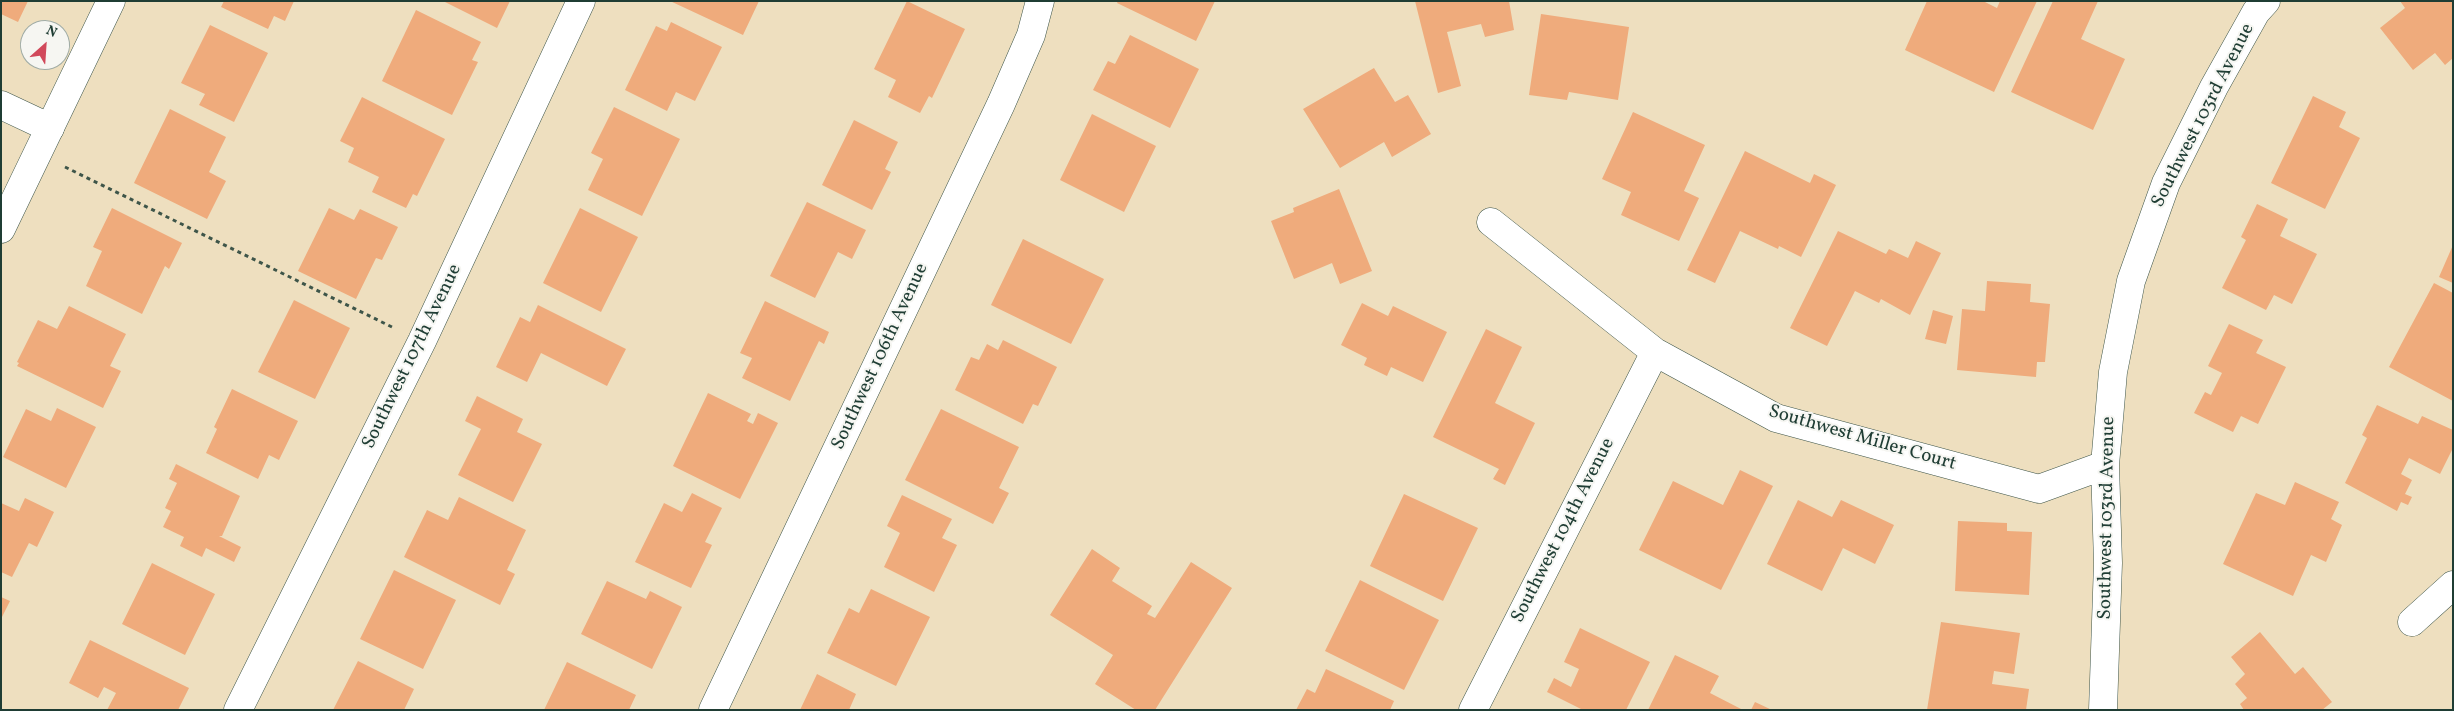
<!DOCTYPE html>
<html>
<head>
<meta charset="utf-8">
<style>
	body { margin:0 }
	#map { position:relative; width:2454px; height:711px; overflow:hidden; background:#eedfbf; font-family:Vollkorn,serif }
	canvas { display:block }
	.frame { position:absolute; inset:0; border:2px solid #1f3d34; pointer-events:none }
	.north { position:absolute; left:20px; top:20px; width:50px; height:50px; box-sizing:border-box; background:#f6f6f2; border:1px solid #a0aca6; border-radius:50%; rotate:26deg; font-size:14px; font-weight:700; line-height:20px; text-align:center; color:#1f3d34 }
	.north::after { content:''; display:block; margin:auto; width:18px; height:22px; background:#d1495b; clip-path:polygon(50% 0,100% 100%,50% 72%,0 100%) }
</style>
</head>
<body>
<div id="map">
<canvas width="2454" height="711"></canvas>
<div class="frame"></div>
<div class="north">N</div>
</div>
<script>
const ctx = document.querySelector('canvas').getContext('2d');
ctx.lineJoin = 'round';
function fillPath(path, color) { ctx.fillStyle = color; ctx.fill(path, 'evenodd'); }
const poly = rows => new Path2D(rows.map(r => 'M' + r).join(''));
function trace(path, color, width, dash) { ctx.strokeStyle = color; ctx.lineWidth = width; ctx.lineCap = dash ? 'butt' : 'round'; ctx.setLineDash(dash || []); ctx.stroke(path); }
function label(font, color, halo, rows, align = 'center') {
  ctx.font = font + ' Vollkorn,serif'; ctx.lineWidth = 4; ctx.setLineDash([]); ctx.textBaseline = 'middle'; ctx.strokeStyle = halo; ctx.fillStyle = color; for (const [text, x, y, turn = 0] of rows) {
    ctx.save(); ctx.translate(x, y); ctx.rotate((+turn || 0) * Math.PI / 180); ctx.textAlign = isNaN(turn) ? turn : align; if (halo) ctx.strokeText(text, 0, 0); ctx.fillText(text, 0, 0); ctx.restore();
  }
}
fillPath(poly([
	[1,1,28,1,18,22,1,14],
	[224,1,294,1,285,21,274,16,268,29,221,7],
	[443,1,510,1,497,28],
	[670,1,759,1,743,35],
	[907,1,965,29,932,98,929,96,920,113,888,97,896,80,874,69],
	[1118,1,1215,1,1196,41,1117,3],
	[1415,1,1509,1,1514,30,1485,37,1481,24,1447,32,1461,86,1438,93],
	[1927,1,1983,1,1997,8,2000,1,2037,1,1994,92,1905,50],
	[2053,1,2098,1,2081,39,2125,59,2093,130,2011,92],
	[2400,1,2453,1,2453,58,2445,65,2435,53,2413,70,2380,28,2405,8],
	[416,10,481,42,472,60,478,62,452,115,382,81],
	[1541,14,1629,27,1618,100,1569,92,1567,100,1529,95],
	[671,22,722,47,695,101,676,92,667,111,625,90,656,26,667,31],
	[210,25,268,53,234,122,199,105,205,94,181,83],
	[1130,35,1199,69,1170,128,1093,90,1108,61,1115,64],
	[1374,68,1395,102,1408,95,1431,134,1392,157,1384,142,1340,168,1303,109],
	[2313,96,2346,112,2339,127,2360,138,2325,209,2271,183],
	[362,97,445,139,417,196,413,194,406,208,372,192,379,177,348,162,354,148,340,141],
	[614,107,680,139,642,216,588,190,603,159,591,153],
	[170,109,226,137,209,172,226,181,207,219,134,183],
	[1633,112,1705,145,1684,191,1699,198,1679,241,1621,215,1631,192,1602,179],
	[1092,114,1156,146,1124,212,1060,180],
	[854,120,898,142,885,169,891,172,872,210,822,185],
	[1745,151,1810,183,1814,174,1836,185,1801,257,1779,246,1778,249,1740,231,1715,283,1687,270],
	[1339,189,1372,271,1340,284,1332,263,1294,279,1271,221,1294,212,1293,208],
	[807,202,866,230,852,259,838,252,815,298,770,276],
	[2257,204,2288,219,2280,236,2317,254,2292,304,2274,295,2266,310,2222,288,2246,240,2241,237],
	[112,208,182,243,169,269,165,266,142,314,86,286,102,251,93,247],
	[329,208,354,220,360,209,398,227,382,260,376,258,356,299,298,271],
	[580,208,638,237,601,312,543,283],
	[1838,231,1886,254,1889,249,1908,258,1916,241,1941,253,1910,315,1881,299,1879,303,1855,291,1827,346,1790,328],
	[1023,239,1104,279,1071,344,991,305],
	[2453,245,2453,283,2439,277],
	[1987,281,2031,284,2030,302,2050,304,2045,362,2037,362,2036,377,1957,370,1962,309,1985,311],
	[2434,283,2453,293,2453,401,2389,367],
	[294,300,350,328,315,399,258,372],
	[765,301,829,332,824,344,819,341,790,401,742,378,752,358,740,353],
	[1362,303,1388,316,1393,306,1447,332,1423,382,1391,367,1387,376,1364,365,1367,358,1341,345],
	[538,305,626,349,607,386,541,353,527,382,496,367,520,317,530,322],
	[69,306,126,334,110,366,121,371,103,408,17,366,19,363,17,362,38,320,57,329],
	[1933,310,1953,316,1946,344,1925,339],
	[2229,324,2263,340,2256,353,2286,367,2258,424,2241,416,2233,432,2194,413,2205,392,2211,395,2222,373,2208,366],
	[1486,329,1522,347,1495,403,1535,423,1505,485,1493,479,1499,469,1433,437],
	[1003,340,1057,367,1038,406,1033,404,1023,424,955,390,971,357,979,360,987,344,998,350],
	[232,389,298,421,279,460,269,455,258,479,206,453,217,429,214,427],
	[708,393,751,414,747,421,753,424,758,413,778,423,740,499,673,466],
	[477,396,523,419,517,432,542,444,513,502,458,475,481,429,465,421],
	[2377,405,2418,424,2422,416,2453,430,2453,448,2440,474,2409,458,2401,474,2412,480,2405,494,2412,497,2408,505,2401,502,2397,511,2345,483,2367,438,2362,435],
	[57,408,96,427,66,488,3,457,26,409,51,421],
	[941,409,1019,447,999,488,1009,493,993,524,905,480],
	[176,464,240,496,222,536,219,536,241,547,234,562,206,548,202,557,180,546,184,537,163,527,171,511,165,508,177,483,169,479],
	[1740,470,1773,486,1721,590,1639,550,1673,481,1723,505],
	[2295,482,2339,502,2331,519,2342,525,2326,562,2311,555,2293,596,2223,564,2256,493,2285,505],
	[692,493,722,508,705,542,712,545,691,588,635,562,664,503,682,512],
	[1404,494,1478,528,1443,601,1370,566],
	[902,495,952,519,942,538,957,545,934,592,884,567,900,533,887,526],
	[459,497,526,530,507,570,515,574,500,605,404,557,427,510,448,520],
	[25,498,54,512,37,547,29,543,12,577,1,572,1,503,19,511],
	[1798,500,1832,517,1841,500,1894,525,1875,564,1843,548,1822,591,1767,564],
	[1958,521,2007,523,2007,531,2032,532,2029,595,1955,591],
	[1092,549,1120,568,1112,581,1152,606,1147,614,1155,618,1191,562,1232,588,1155,710,1136,710,1095,684,1113,655,1050,615],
	[152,563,215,594,185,655,122,624],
	[394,570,456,600,423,669,360,639],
	[1360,580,1439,620,1404,690,1325,651],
	[607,581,646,599,650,591,682,607,652,669,581,634],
	[871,589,930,617,896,686,827,653,849,608,859,613],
	[1,597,10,601,1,619],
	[1941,622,2020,633,2014,674,1994,671,1992,684,2029,689,2026,710,1927,710],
	[1580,628,1650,662,1626,710,1583,710,1547,692,1554,678,1571,687,1579,669,1564,662],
	[2260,632,2295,674,2303,667,2332,702,2322,710,2244,710,2240,704,2247,698,2235,684,2245,674,2231,657],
	[90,640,189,688,178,710,107,710,116,693,104,687,98,698,69,683],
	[1675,655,1719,676,1710,693,1743,710,1648,710],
	[358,661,414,689,404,710,333,710],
	[567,662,636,695,629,710,544,710],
	[1326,669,1394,701,1390,710,1296,710,1307,689,1315,693],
	[817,674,856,694,849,710,800,710],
	[1755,702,1772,710,1751,710]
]), '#efab7c');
const street = poly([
	[1,105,50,128],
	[1491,222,1655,352,1776,418,2039,489,2105,465],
	[2412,622,2453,585],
	[238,710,422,341,581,1],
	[713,710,1001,104,1031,35,1040,1],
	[1473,710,1655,352],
	[2103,710,2108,563,2105,465,2113,372,2131,281,2166,183,2214,87,2256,12,2266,1]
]);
const secondary = poly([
	[1,229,111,1]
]);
trace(street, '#3e5549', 29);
trace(secondary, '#3e5549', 29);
trace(poly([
	[65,167,394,328]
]), '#3e5549', 3, [4, 4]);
trace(street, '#fff', 28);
trace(secondary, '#fff', 28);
label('19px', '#1f3d34', '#f6f6f2', [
	["Southwest 103rd Avenue",2204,116,-63],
	["Southwest 107th Avenue",413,357,-64],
	["Southwest 106th Avenue",881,357,-65],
	["Southwest Miller Court",1862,439,16],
	["Southwest 103rd Avenue",2108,518,-89],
	["Southwest 104th Avenue",1564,531,-63]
]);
</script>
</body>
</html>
